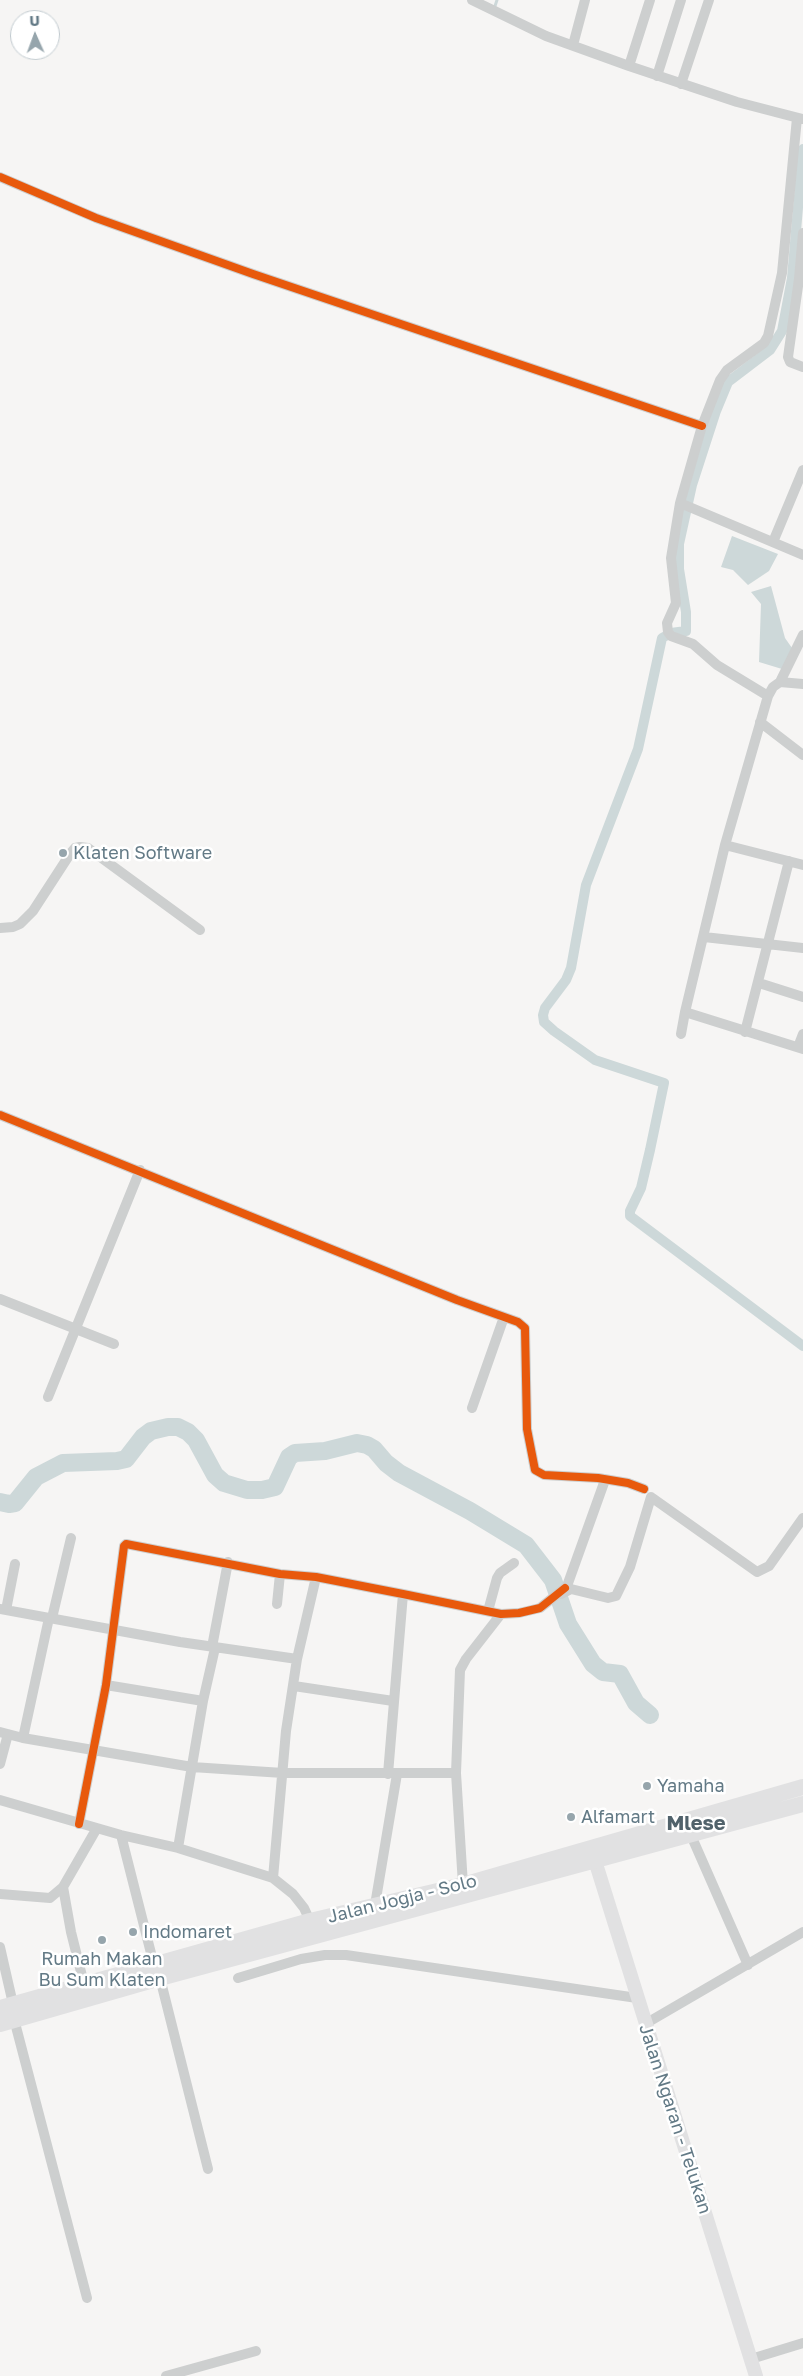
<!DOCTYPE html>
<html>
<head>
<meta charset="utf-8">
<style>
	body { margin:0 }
	#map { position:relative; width:803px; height:2376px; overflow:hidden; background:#f6f5f4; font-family:"Golos Text",sans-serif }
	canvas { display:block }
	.north { position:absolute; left:10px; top:10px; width:50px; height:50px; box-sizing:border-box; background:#fff; border:1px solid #c1cacf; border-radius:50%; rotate:358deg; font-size:14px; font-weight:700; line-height:20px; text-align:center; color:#637a86 }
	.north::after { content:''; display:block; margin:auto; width:18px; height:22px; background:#96a5ac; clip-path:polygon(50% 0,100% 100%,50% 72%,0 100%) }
</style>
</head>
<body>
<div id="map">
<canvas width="803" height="2376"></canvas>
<div class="north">U</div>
</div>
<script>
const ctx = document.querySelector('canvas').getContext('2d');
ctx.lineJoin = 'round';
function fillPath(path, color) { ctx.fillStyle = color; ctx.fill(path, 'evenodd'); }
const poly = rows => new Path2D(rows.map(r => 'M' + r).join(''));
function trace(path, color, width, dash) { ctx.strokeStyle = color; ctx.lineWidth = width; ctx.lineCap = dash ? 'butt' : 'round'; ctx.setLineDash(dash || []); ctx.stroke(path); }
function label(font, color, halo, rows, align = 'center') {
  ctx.font = font + ' "Golos Text",sans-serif'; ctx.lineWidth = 5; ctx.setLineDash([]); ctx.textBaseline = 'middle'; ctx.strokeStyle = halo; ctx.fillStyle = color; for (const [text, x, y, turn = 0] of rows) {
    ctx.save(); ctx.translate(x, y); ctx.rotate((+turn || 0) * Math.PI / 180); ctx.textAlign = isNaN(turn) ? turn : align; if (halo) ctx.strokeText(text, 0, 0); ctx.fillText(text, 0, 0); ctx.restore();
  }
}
fillPath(poly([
	[732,536,778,554,769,571,748,585,733,570,721,567],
	[771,586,785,638,792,648,782,669,759,662,761,604,751,592]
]), '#cdd8d9');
trace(poly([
	[494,9,497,0]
]), '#cdd8d9', 3);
trace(poly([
	[803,149,792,278,782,331,770,350,728,382,716,411,692,485,679,544,679,569,686,612,686,631,671,633,662,638,638,749,586,885,571,968,566,980,545,1008,543,1015,544,1022,554,1031,595,1060,664,1083,650,1150,641,1188,630,1211,630,1216,803,1346]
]), '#cdd8d9', 10);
trace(poly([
	[0,1502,9,1504,15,1503,36,1477,63,1463,117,1461,126,1459,143,1437,151,1431,168,1427,178,1427,188,1432,196,1440,215,1475,224,1483,247,1490,262,1490,275,1487,289,1457,295,1453,325,1451,357,1443,367,1445,374,1449,386,1463,399,1473,470,1511,526,1545,553,1580,568,1624,593,1664,603,1672,620,1674,636,1703,650,1715]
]), '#cdd8d9', 18);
trace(poly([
	[472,0,546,36,629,66,737,102,802,119],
	[573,45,585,0],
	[629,66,650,0],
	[657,76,681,0],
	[681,84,709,0],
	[0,177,96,218,253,274,702,426],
	[803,233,799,279,788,357,790,362,803,367],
	[680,503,702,426,720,380,727,370,764,343,768,336,782,273,797,118],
	[773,542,803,470],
	[803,635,780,682,773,687,768,696,725,845,685,1012,803,1049],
	[780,682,803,684],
	[768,696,717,665,693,644,671,636,668,632,667,623,676,603,671,558,680,503,803,555],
	[760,722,803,755],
	[725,845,803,865],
	[0,928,13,927,20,924,33,911,70,854,75,848,80,847,88,848,200,930],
	[704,937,803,948],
	[759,983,803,997],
	[745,1032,789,861],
	[681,1034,685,1012],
	[798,1047,803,1034],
	[0,1115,457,1300,518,1322,525,1328,527,1429,535,1470,544,1475,598,1478,628,1483,644,1489],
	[0,1299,114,1344],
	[48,1397,140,1170],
	[472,1408,504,1317],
	[567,1586,605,1480],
	[561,1594,571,1589,608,1598,616,1596,630,1567,651,1497,757,1572,769,1566,803,1518],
	[277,1604,280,1574],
	[0,1609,180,1642,297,1659],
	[6,1610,15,1564],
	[488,1611,497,1578,500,1573,514,1563],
	[52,1618,71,1538],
	[212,1647,228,1562],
	[106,1685,203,1701],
	[294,1686,393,1701],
	[0,1732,23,1738,192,1767,283,1773,456,1773],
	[23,1738,49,1618],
	[0,1764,8,1734],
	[388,1774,403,1594],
	[0,1800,121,1835,178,1848,273,1878,293,1894,304,1908,310,1921],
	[79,1824,106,1685,124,1546,126,1544,280,1574,316,1577,403,1594,501,1614,519,1613,540,1608,565,1588],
	[690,1833,748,1965],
	[121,1835,154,1965],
	[178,1848,203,1701,215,1648],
	[273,1878,286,1731,297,1659,316,1577],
	[463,1885,456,1773,460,1670,466,1659,501,1614],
	[63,1887,71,1932,84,1984],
	[0,1894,50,1898,63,1887,97,1828],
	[375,1905,397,1774],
	[0,1947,13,2004],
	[160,1978,208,2169],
	[238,1978,301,1959,325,1955,346,1955,637,1998],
	[14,2019,87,2298],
	[645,2024,803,1932],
	[751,2359,803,2343],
	[166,2376,256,2351]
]), '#cdcfcf', 10);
trace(poly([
	[592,1851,756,2376]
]), '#e1e1e2', 14);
trace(poly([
	[0,2008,310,1921,463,1885,803,1787],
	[0,2024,160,1978,803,1804]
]), '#e1e1e2', 16);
trace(poly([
	[0,177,96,218,253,274,702,426],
	[0,1115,457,1300,518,1322,525,1328,527,1429,535,1470,544,1475,598,1478,628,1483,644,1489],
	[79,1824,106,1685,124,1546,126,1544,280,1574,316,1577,403,1594,501,1614,519,1613,540,1608,565,1588]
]), '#e8590c', 8);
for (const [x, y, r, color] of [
	[63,853,5,"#96a5ac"],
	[647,1786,5,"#96a5ac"],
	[571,1817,5,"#96a5ac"],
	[133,1932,5,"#96a5ac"],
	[102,1940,5,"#96a5ac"]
]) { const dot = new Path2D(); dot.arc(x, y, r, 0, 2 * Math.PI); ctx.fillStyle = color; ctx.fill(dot); trace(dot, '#fff', 2); }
label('18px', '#637a86', '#fff', [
	["Klaten Software",73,853],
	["Yamaha",657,1786],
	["Alfamart",581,1817],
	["Indomaret",143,1932],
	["Rumah Makan",102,1959,"center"],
	["Bu Sum Klaten",102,1980,"center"]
], 'left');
label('18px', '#637a86', '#fff', [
	["Jalan Jogja - Solo",402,1899,-14],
	["Jalan Ngaran - Telukan",675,2119,72]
]);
label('bold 20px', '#51626b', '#fff', [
	["Mlese",696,1824]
]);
</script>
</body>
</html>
